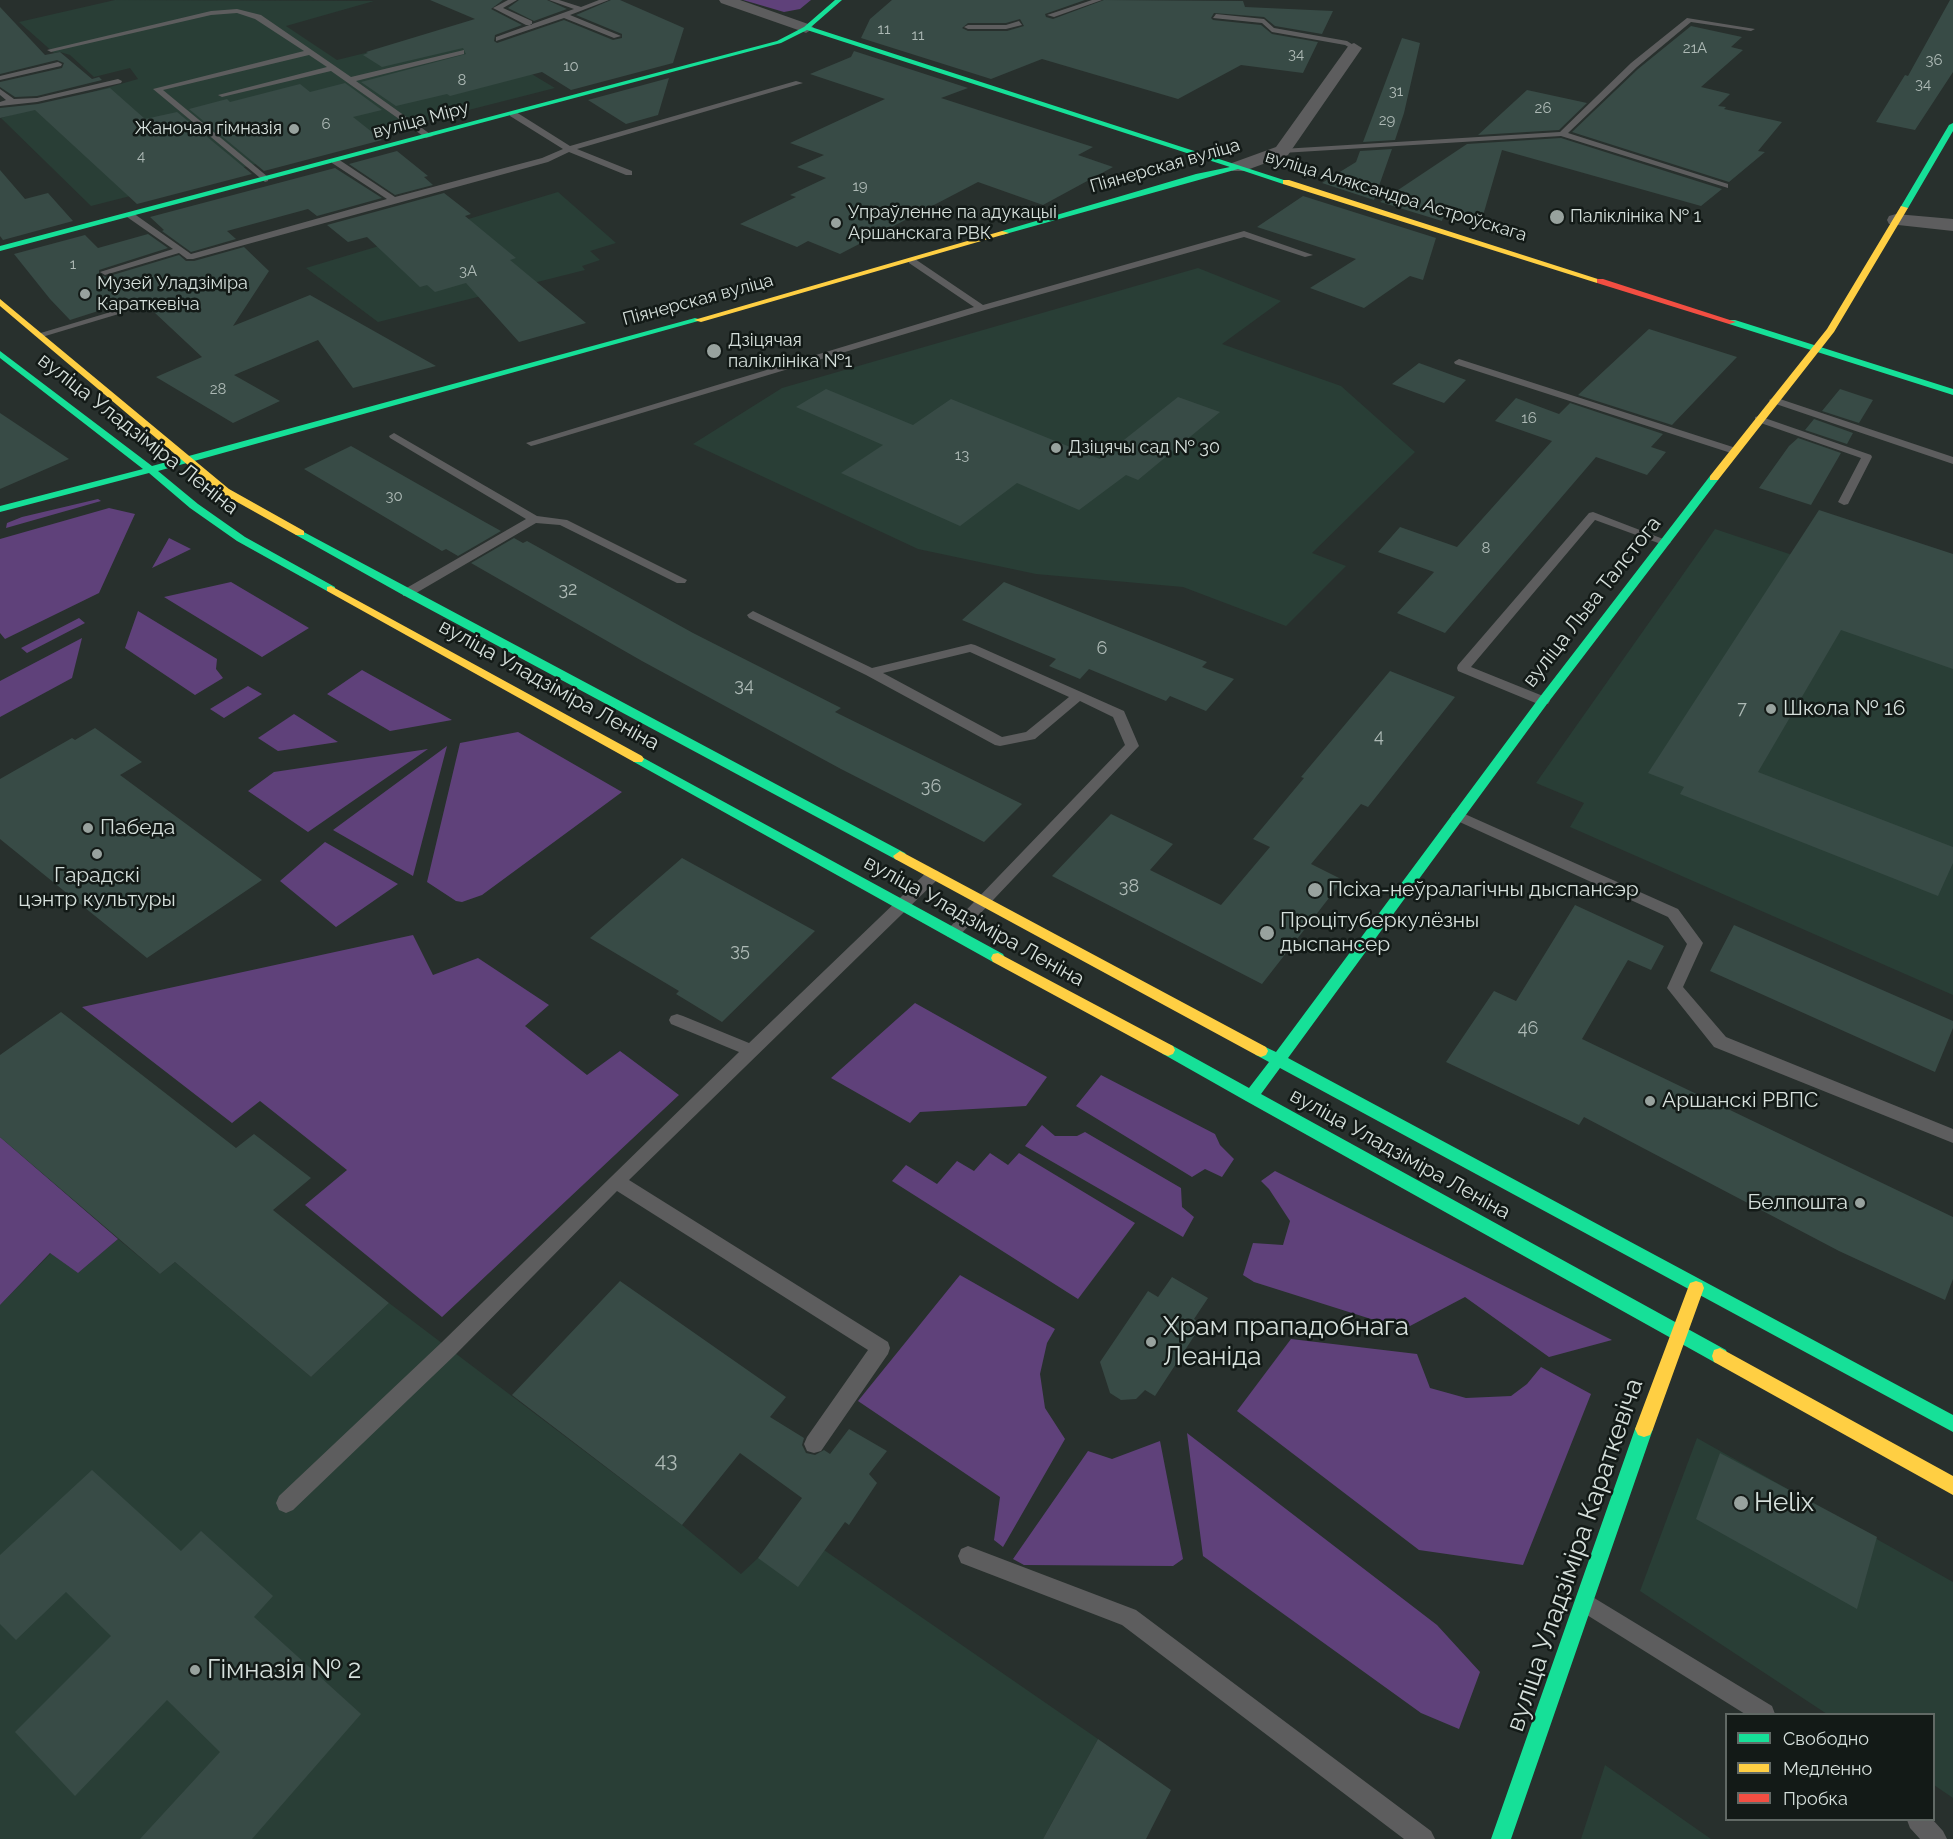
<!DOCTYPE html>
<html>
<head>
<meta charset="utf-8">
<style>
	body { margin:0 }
	#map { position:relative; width:1953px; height:1839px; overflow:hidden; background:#28302d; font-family:Raleway,sans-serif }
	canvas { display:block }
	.legend { position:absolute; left:1725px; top:1713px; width:210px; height:108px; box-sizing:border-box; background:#131a17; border:2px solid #616965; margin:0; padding:8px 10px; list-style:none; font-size:18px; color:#d5dfdb }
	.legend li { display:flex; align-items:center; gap:12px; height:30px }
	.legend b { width:30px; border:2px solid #616965 }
</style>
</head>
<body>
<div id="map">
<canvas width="1953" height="1839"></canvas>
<ul class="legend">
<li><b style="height:8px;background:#16e098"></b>Свободно</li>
<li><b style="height:8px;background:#ffcf43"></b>Медленно</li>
<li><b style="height:8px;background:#f24e42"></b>Пробка</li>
</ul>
</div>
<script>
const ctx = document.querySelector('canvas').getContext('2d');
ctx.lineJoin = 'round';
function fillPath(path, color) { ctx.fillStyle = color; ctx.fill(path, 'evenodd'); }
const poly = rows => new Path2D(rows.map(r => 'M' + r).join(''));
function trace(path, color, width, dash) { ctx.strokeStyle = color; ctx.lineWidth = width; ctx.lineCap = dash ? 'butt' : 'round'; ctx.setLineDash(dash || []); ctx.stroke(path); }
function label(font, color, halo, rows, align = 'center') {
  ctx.font = font + ' Raleway,sans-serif'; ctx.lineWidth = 5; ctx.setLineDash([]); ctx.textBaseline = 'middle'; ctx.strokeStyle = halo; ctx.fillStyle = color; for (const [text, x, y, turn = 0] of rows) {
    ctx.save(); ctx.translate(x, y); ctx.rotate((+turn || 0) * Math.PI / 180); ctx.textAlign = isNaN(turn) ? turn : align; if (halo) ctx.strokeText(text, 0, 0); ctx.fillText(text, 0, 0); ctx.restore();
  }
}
fillPath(poly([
	[115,0,374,1,286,26,337,60,458,30,555,88,91,206,1,118,138,79,130,68,94,77,70,55,60,52,54,53,19,22],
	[558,192,616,243,590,251,600,260,582,266,585,270,378,322,306,268],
	[1198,268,1281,301,1222,344,1341,386,1415,452,1312,553,1346,566,1286,626,1183,587,1036,574,918,549,693,444,782,388],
	[1715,529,1953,609,1953,995,1570,827,1584,803,1536,783],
	[118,1239,160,1274,175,1262,311,1377,389,1303,682,1525,741,1574,758,1558,824,1550,1098,1739,1043,1839,0,1839,0,1305,51,1253,78,1273],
	[1697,1438,1953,1582,1953,1798,1934,1785,1934,1714,1827,1714,1640,1591],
	[1605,1765,1711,1839,1581,1839]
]), '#293e36');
fillPath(poly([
	[743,0,811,0,800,9,784,12],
	[98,499,101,501,6,528,7,523,22,517],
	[109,508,135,514,99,593,5,639,0,633,0,539],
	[169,538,191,549,152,568],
	[231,582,309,628,262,657,164,597],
	[138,611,217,659,216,669,223,678,195,695,125,648],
	[79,618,85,623,27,653,21,648],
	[82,638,72,678,0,717,0,681],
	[362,670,452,720,390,731,327,694],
	[248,686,262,694,224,718,210,709],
	[294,714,338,742,278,751,258,738],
	[518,732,622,792,482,895,462,902,456,901,427,882,460,743],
	[447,746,413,876,333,830],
	[428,749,308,832,248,791,274,772],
	[325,842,398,884,336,927,280,881],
	[413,935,433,975,478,958,549,1005,525,1026,587,1075,620,1051,679,1095,442,1317,305,1205,347,1170,260,1101,232,1123,82,1007],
	[915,1003,1047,1077,1026,1106,920,1112,910,1123,831,1078],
	[1101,1075,1215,1134,1220,1145,1234,1159,1222,1177,1205,1169,1192,1177,1076,1106],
	[1042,1125,1055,1136,1077,1136,1085,1132,1181,1188,1182,1207,1194,1217,1183,1237,1025,1146],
	[0,1137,118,1239,78,1273,50,1253,0,1305],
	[990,1153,1008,1165,1019,1153,1135,1223,1078,1299,892,1181,906,1165,937,1184,957,1161,974,1171],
	[1275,1171,1612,1340,1549,1357,1465,1297,1410,1326,1371,1319,1254,1282,1243,1275,1253,1243,1283,1245,1290,1221,1269,1189,1261,1181],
	[960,1275,1055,1329,1047,1343,1040,1374,1045,1408,1065,1439,1003,1547,994,1540,1000,1497,858,1401],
	[1291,1339,1417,1354,1430,1388,1466,1398,1511,1396,1527,1384,1541,1367,1591,1394,1523,1565,1419,1550,1237,1411],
	[1187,1433,1437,1625,1480,1672,1459,1729,1421,1713,1203,1556],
	[1160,1441,1183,1559,1173,1566,1024,1565,1013,1559,1088,1451,1112,1459]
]), '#5f417a');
fillPath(poly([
	[430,0,503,0,491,9,522,25,495,35,494,41,497,43,564,20,613,40,622,38,622,34,576,15,611,0,620,0,684,28,673,63,571,90,542,72,450,96,447,94,396,106,361,82,466,54,463,48,382,67,363,55,368,53,366,52,475,19],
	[519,0,547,0,567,9,534,21,508,8],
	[892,0,1085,0,1045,14,1046,17,1053,19,1104,0,1243,1,1245,7,1333,11,1322,34,1275,26,1264,17,1214,13,1211,18,1213,20,1261,25,1272,34,1318,42,1303,73,1241,65,1178,99,1042,59,991,79,861,38,870,19],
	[1020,19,1024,26,1007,31,968,31,962,28,968,23,1006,23],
	[1950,0,1953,0,1953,72,1915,130,1876,122,1905,75,1908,76],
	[0,7,45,55,60,52,92,79,99,77,102,80,37,96,15,97,0,87,0,82,62,68,64,63,57,60,0,74],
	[1691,26,1742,37,1731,47,1743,50,1701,87,1730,94,1718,106,1726,107,1724,109,1782,122,1758,151,1765,152,1729,182,1572,132,1638,69],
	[1402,38,1420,43,1404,113,1395,140,1363,142],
	[854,51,968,88,941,98,1093,147,1078,155,1113,167,1043,205,978,182,840,254,808,241,797,247,740,224,796,197,790,195,826,178,797,167,824,155,790,143,885,99,810,74,851,57],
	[669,78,658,115,626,124,588,100],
	[345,83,382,110,353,117,382,140,264,171,189,109,227,99,230,102,300,84,310,92],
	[110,88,145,119,177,112,252,174,137,204,35,110,0,118,0,108,38,104],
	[1527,90,1587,103,1559,130,1478,135],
	[1561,138,1722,189,1701,206,1502,150,1482,219,1446,208,1442,221,1380,202,1467,144],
	[1392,149,1374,200,1322,183,1356,162,1360,151],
	[397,151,428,176,424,177,433,185,395,195,349,164],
	[335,168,382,198,317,216,308,209,227,231,236,239,191,252,162,231,164,230,150,217],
	[0,170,25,199,48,193,73,221,3,240,0,236],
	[444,193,471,214,465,216,516,258,510,260,586,323,519,342,466,283,435,292,427,285,420,287,367,237,348,242,327,225],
	[1303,196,1436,238,1423,280,1410,276,1364,308,1310,288,1356,259,1257,227],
	[148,234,168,248,99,270,99,274,106,277,179,255,186,261,194,261,244,247,269,271,233,326,310,295,436,366,353,388,318,340,234,375,280,401,233,423,156,377,202,357,139,298,70,320,50,299,14,254,85,235,98,248],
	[1649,329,1737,357,1672,425,1578,395],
	[1419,363,1466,380,1444,403,1392,384],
	[826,389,913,425,951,399,1100,459,1178,397,1220,412,1138,480,1126,475,1079,510,1017,483,960,526,841,473,883,445,796,407],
	[1840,389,1873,400,1859,423,1822,411],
	[1516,398,1559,414,1570,403,1663,434,1651,447,1666,452,1647,475,1596,457,1445,633,1397,613,1434,572,1378,552,1400,527,1457,547,1552,441,1495,421],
	[0,413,69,459,0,489],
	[1814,419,1853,433,1847,444,1805,430],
	[1798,438,1841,453,1811,505,1759,488,1789,446],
	[351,446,483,521,501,531,458,556,446,549,442,551,304,469],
	[1819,510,1953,554,1953,669,1841,630,1758,772,1953,847,1953,863,1938,896,1680,794,1684,787,1648,773],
	[514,538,523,543,527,541,693,633,841,708,835,712,1022,804,984,842,841,769,642,661,471,563],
	[1004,582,1207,662,1202,667,1234,679,1206,711,1170,696,1166,701,1089,669,1080,679,1049,666,1056,659,962,620],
	[1390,671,1455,697,1368,807,1361,804,1311,864,1343,880,1262,984,1052,876,1111,814,1173,844,1150,870,1221,905,1270,847,1253,839,1304,778,1301,777],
	[95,728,142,762,120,775,262,880,147,958,0,839,0,779,72,738,75,740],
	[682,858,815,931,722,1022,676,994,679,991,590,938],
	[1575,905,1664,946,1651,970,1628,960,1582,1039,1953,1217,1953,1279,1945,1300,1839,1251,1584,1117,1579,1125,1446,1062,1494,991,1516,1001],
	[1734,925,1953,1021,1953,1028,1935,1072,1710,971],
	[61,1012,236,1148,254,1134,311,1178,273,1210,389,1303,311,1377,175,1262,160,1274,0,1137,0,1055],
	[1172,1277,1208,1298,1194,1319,1202,1324,1155,1396,1145,1390,1136,1399,1121,1400,1110,1393,1100,1362,1148,1291,1158,1297],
	[620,1281,786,1397,770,1417,804,1438,802,1445,806,1453,815,1455,824,1450,830,1454,849,1429,887,1451,869,1474,877,1483,849,1525,845,1522,798,1587,758,1558,802,1498,740,1453,682,1525,512,1395],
	[1720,1453,1877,1537,1857,1609,1696,1519],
	[92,1470,181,1551,201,1531,273,1596,254,1617,361,1714,252,1839,140,1839,220,1752,167,1700,75,1796,15,1732,111,1636,66,1592,16,1640,0,1624,0,1555],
	[1098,1739,1171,1790,1146,1839,1043,1839]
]), '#384b46');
fillPath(poly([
	[508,0,517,0,503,8,532,21,532,25,526,25,493,8,508,0],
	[549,0,559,0,581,7,599,0,609,0,570,15,621,36,614,38,564,18,496,41,496,37,574,9,549,0],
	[1092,0,1102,0,1054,17,1047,15,1092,0],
	[237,9,261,15,351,77,464,50,464,54,356,81,433,136,426,138,331,71,222,97,218,95,327,67,309,55,163,90,268,177,268,181,265,182,153,89,304,51,255,19,237,13,211,15,51,52,47,50,211,11,237,9],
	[1216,14,1264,19,1274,28,1347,41,1358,48,1354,50,1345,45,1272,32,1262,23,1213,18,1216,14],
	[1687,18,1755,29,1751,31,1691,22,1637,67,1568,133,1728,184,1728,188,1561,136,1282,153,1278,151,1282,149,1560,132,1631,63,1687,18],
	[1019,21,1022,25,1006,29,968,29,964,27,968,25,1006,25,1019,21],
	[58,62,62,64,61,66,0,80,0,76,58,62],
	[118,79,122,81,121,83,37,102,0,106,0,102,6,100,0,95,0,89,14,99,37,98,118,79],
	[796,81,803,83,577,149,632,171,632,175,626,175,569,152,548,162,193,259,187,259,179,253,105,275,100,272,173,249,127,217,127,213,133,213,191,254,387,199,332,163,332,159,338,159,395,197,542,158,563,149,510,116,510,112,516,112,570,146,796,81],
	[1244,231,1313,255,1305,257,1244,237,985,310,535,445,531,446,526,443,974,307,909,263,909,259,915,259,983,305,1244,231],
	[124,308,132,310,42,337,34,335,124,308],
	[1459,359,1739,449,1740,451,1735,454,1731,453,1455,364,1454,362,1459,359],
	[1774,397,1953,457,1953,464,1770,402,1769,400,1774,397],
	[1759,416,1871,455,1872,457,1848,504,1844,505,1838,502,1861,458,1755,421,1755,417,1759,416],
	[394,433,537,516,567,520,687,580,685,583,677,583,560,525,536,523,411,596,403,596,403,590,526,519,390,438,389,436,394,433],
	[1593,512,1671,542,1669,544,1661,544,1595,520,1471,667,1548,698,1550,701,1548,704,1538,704,1458,671,1457,668,1458,665,1589,513,1593,512],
	[753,611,872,668,971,644,975,645,1124,711,1139,746,958,937,948,937,945,933,948,929,1125,745,1113,717,1080,701,1035,739,1000,746,995,745,866,675,749,618,747,615,753,611],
	[970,652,1069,697,1026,732,1002,737,883,673,970,652],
	[1458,811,1678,909,1703,943,1683,987,1726,1037,1953,1129,1953,1143,1714,1047,1667,988,1687,944,1668,917,1453,819,1451,816,1453,813,1458,811],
	[933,870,938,871,940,875,938,879,629,1180,888,1342,890,1348,888,1354,821,1451,814,1453,807,1451,804,1444,807,1437,868,1350,617,1191,456,1354,293,1510,286,1513,279,1510,276,1503,279,1496,442,1342,739,1052,671,1024,669,1020,671,1016,677,1014,683,1016,749,1043,928,871,933,870],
	[968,1546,1136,1610,1431,1831,1435,1839,1404,1839,1122,1625,961,1563,958,1556,961,1549,968,1546],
	[1586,1593,1772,1706,1775,1714,1745,1714,1579,1610,1576,1603,1579,1596,1586,1593],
	[1907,1820,1933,1820,1943,1831,1947,1839,1920,1839,1910,1828,1907,1820]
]), '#5d5d5e');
fillPath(poly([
	[719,0,740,0,811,25,814,28,806,33,801,31,721,3,719,0],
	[1354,43,1362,48,1288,155,1244,171,1232,171,1229,167,1232,163,1276,147,1349,45,1354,43],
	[1896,214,1953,219,1953,231,1889,224,1887,220,1889,216,1896,214]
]), '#5d5d5e');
fillPath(poly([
	[835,0,842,0,811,27,1290,182,1283,184,1238,169,1002,235,1002,231,1196,174,1230,167,807,30,781,43,0,251,0,246,777,41,804,27,835,0],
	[1953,123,1953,131,1908,208,1901,210,1900,208,1949,125,1953,123],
	[695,318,702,320,158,471,198,504,245,537,335,587,335,591,327,591,237,541,190,508,149,473,0,512,0,506,143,469,0,358,0,351,152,466,695,318],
	[1729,320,1735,320,1953,389,1953,395,1729,324,1729,320],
	[1714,475,1718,476,1718,480,1547,704,1288,1058,1953,1415,1953,1432,1280,1068,1261,1094,1726,1350,1728,1356,1726,1362,1720,1364,1714,1362,1246,1101,1163,1054,1161,1050,1163,1046,1168,1044,1173,1046,1249,1088,1269,1062,1256,1055,1254,1051,1256,1047,1261,1045,1276,1052,1539,698,1710,476,1714,475],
	[300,530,905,853,907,856,900,861,895,859,403,595,296,535,295,533,300,530],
	[638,755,1003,954,1005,958,1003,962,993,962,634,762,632,759,638,755],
	[1644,1421,1650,1423,1653,1429,1511,1839,1491,1839,1635,1429,1638,1423,1644,1421]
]), '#16e098');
fillPath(poly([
	[1283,180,1289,180,1604,281,1597,283,1283,184,1283,180],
	[1901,206,1908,208,1834,332,1718,480,1710,480,1710,476,1827,329,1901,206],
	[1002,231,1009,233,701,322,694,320,1002,231],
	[0,299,229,489,304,531,304,535,296,535,221,493,0,306,0,299],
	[331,586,642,756,644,759,642,762,634,762,327,591,327,587,331,586],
	[900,851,1266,1047,1268,1051,1266,1055,1261,1057,1256,1055,895,859,893,856,900,851],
	[998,953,1173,1046,1175,1050,1173,1054,1168,1056,1163,1054,993,962,991,958,993,954,998,953],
	[1696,1281,1702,1283,1704,1288,1653,1429,1650,1435,1644,1437,1638,1435,1635,1429,1688,1288,1690,1283,1696,1281],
	[1720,1348,1953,1476,1953,1495,1714,1362,1712,1356,1714,1350,1720,1348]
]), '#ffcf43');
fillPath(poly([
	[1597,279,1603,279,1736,322,1729,324,1597,283,1597,279]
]), '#f24e42');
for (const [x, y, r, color] of [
	[294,129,6,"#98a29e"],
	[1557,217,8,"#98a29e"],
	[836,223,6,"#98a29e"],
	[85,294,6,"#98a29e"],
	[714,351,8,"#98a29e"],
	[1056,448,6,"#98a29e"],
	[1771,709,6,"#98a29e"],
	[88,828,6,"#98a29e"],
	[97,854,6,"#98a29e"],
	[1315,890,8,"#98a29e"],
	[1267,933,8,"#98a29e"],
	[1650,1101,6,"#98a29e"],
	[1860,1203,6,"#98a29e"],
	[1151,1342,6,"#98a29e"],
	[1741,1503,8,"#98a29e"],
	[195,1670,6,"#98a29e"]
]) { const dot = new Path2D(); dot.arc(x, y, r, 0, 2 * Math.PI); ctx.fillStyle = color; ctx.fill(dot); trace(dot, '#131a17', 2); }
label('15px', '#aebab6', null, [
	["11",884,29],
	["11",918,35],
	["21А",1695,48],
	["34",1296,54],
	["36",1934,60],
	["10",571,66],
	["8",462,80],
	["34",1923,84],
	["31",1396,91],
	["26",1543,108],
	["29",1387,120],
	["6",326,124],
	["4",141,156],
	["19",860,186],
	["1",73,264],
	["3А",468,271],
	["28",218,389],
	["16",1529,418],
	["13",962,455],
	["30",394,496],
	["8",1486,548]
]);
label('18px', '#d5dfdb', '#131a17', [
	["вуліца Міру",421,120,-15],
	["Піянерская вуліца",1165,166,-16],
	["вуліца Аляксандра Астроўскага",1396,196,17],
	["Піянерская вуліца",698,300,-15]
]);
label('18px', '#d5dfdb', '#131a17', [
	["Жаночая гімназія",282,129,"right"],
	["Упраўленне па адукацыі",848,213],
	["Аршанскага РВК",848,234],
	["Паліклініка № 1",1570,217],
	["Музей Уладзіміра",97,284],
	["Караткевіча",97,305],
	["Дзіцячая",728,341],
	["паліклініка №1",728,362],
	["Дзіцячы сад № 30",1068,448]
], 'left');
label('18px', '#aebab6', null, [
	["32",568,590],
	["6",1102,649],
	["34",744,686],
	["7",1742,709],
	["4",1379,737],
	["36",931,787],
	["38",1129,887],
	["35",740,951],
	["46",1528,1029]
]);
label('21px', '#d5dfdb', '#131a17', [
	["вуліца Уладзіміра Леніна",138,434,38],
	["вуліца Льва Талстога",1592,602,-52],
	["вуліца Уладзіміра Леніна",549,685,29],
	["вуліца Уладзіміра Леніна",974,921,29],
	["вуліца Уладзіміра Леніна",1400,1154,29]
]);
label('21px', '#d5dfdb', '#131a17', [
	["Школа № 16",1783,709],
	["Пабеда",100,828],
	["Гарадскі",97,876,"center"],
	["цэнтр культуры",97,900,"center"],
	["Псіха-неўралагічны дыспансэр",1328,890],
	["Процітуберкулёзны",1280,921],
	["дыспансер",1280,945],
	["Аршанскі РВПС",1662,1101],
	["Белпошта",1848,1203,"right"]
], 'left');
label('21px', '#aebab6', null, [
	["43",666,1461]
]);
label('26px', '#d5dfdb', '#131a17', [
	["Храм прападобнага",1163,1327],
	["Леаніда",1163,1357],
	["Helix",1754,1503],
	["Гімназія № 2",207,1670]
], 'left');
label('26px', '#d5dfdb', '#131a17', [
	["вуліца Уладзіміра Караткевіча",1575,1555,-71]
]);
</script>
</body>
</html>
